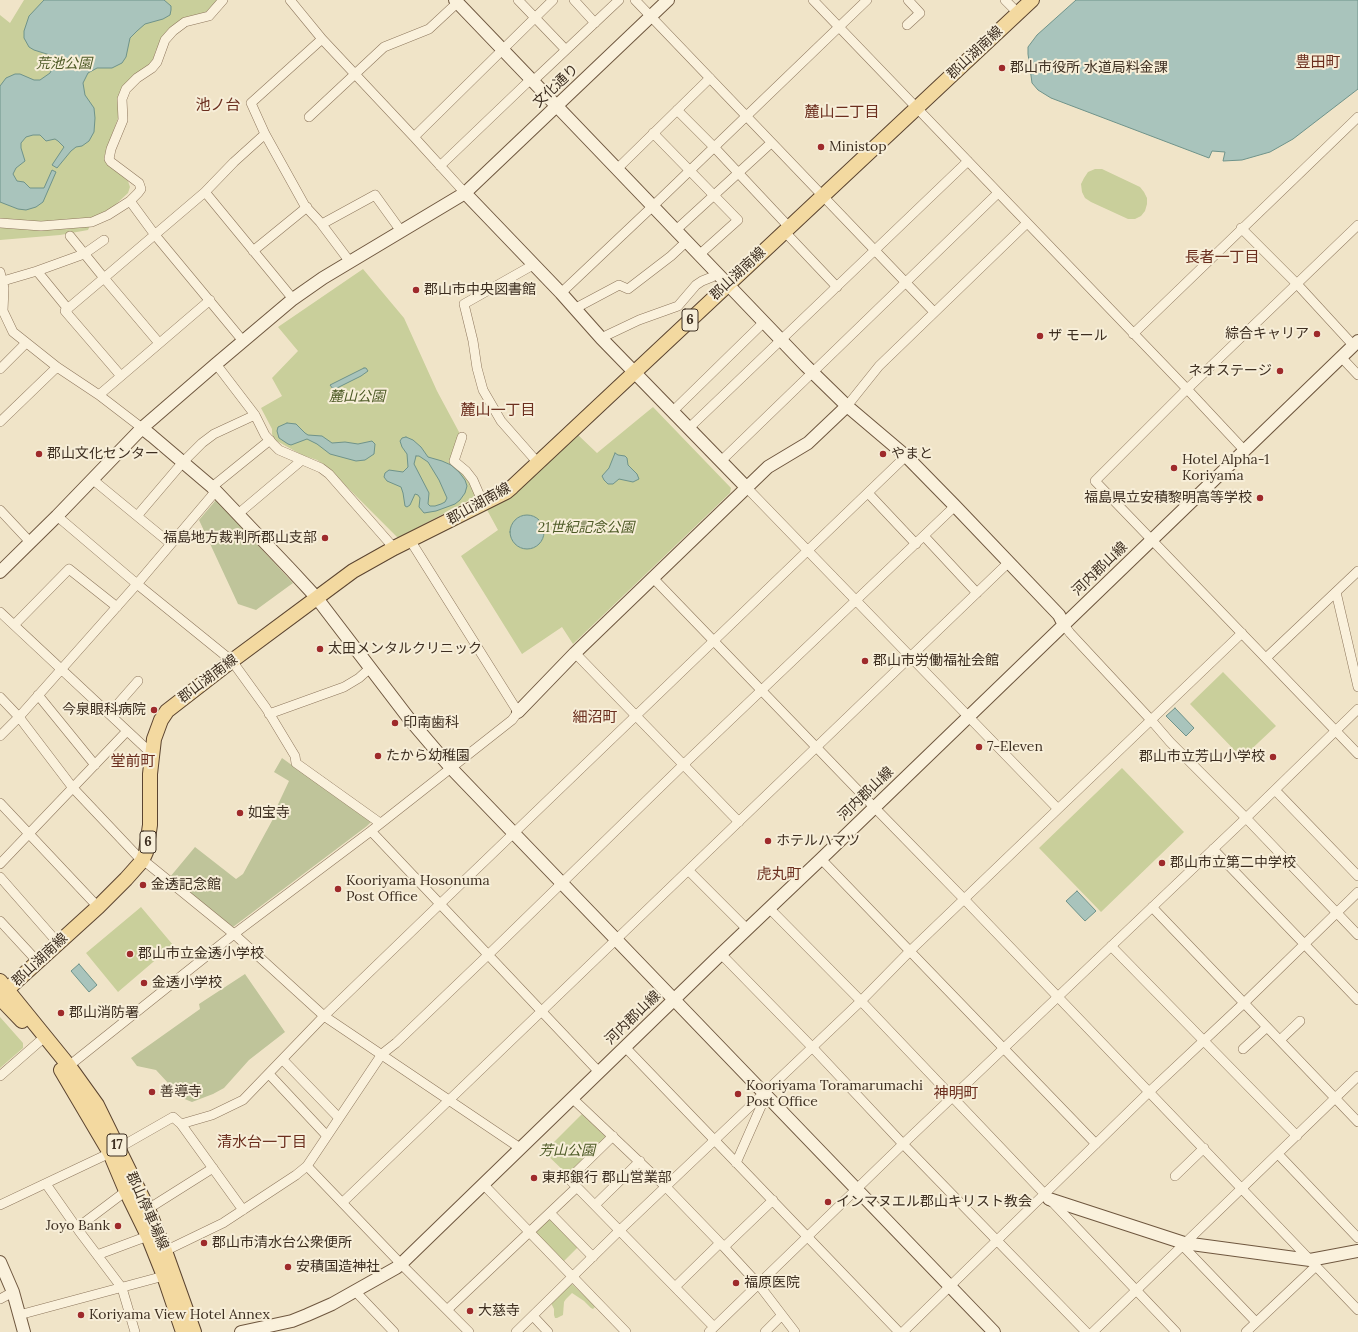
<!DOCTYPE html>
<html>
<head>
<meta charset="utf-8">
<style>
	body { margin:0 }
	canvas { display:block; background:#f0e4c8 }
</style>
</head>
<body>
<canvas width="1358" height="1332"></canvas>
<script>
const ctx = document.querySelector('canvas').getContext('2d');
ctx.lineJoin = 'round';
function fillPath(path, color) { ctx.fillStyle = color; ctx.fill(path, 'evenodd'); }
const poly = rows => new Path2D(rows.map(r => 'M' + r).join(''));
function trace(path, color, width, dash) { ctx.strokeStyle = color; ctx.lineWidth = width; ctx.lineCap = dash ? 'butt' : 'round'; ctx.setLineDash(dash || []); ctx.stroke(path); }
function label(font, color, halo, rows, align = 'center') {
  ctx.font = font + ' Lora,"Noto Sans JP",serif'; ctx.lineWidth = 4; ctx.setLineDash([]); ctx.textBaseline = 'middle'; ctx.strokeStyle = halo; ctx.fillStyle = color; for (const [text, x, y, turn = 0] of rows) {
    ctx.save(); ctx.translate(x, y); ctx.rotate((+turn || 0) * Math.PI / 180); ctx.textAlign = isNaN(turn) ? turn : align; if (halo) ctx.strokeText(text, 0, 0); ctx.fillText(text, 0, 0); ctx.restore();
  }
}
fillPath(poly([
	[24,0,220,0,215,6,203,14,170,30,156,50,152,63,132,79,104,157,106,162,128,181,130,187,128,193,114,206,93,219,88,230,60,235,0,240,0,15,10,23],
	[1095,169,1102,169,1140,187,1144,192,1147,198,1147,204,1145,211,1141,216,1135,219,1128,219,1091,202,1085,198,1082,192,1081,184,1084,178,1088,172],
	[363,269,404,318,437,391,459,432,460,436,453,463,465,473,477,496,398,538,327,467,317,460,302,455,275,440,272,434,272,429,261,408,282,396,272,378,298,351,278,327],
	[653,407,731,488,730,493,573,644,562,627,522,654,461,556,498,530,486,508,577,434,597,453],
	[1223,672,1276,726,1242,758,1190,704],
	[1122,768,1184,832,1101,912,1039,848],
	[141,907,173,945,118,992,86,953],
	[0,1017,23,1043,23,1048,0,1068],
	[582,1114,606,1137,567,1174,544,1152],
	[549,1218,551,1218,578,1247,563,1262,534,1233],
	[572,1284,589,1300,595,1307,593,1309,591,1308,584,1301,572,1293,566,1299,564,1302,563,1315,557,1318,555,1318,554,1315,554,1309,551,1303,569,1286]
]), '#c9cf9b');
fillPath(poly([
	[216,500,293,583,256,610,238,604,199,520],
	[282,758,371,822,367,826,233,927,170,877,195,847,236,879,243,874,273,819,274,813,289,781,274,772],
	[245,974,285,1032,249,1060,224,1088,213,1094,192,1102,182,1098,156,1070,137,1066,131,1058,200,1009,199,1004]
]), '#bfc49a');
const water = poly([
	[44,0,164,0,171,6,171,10,170,15,163,19,145,24,137,31,130,38,126,57,122,63,112,68,97,68,88,73,83,83,85,95,94,108,95,118,94,132,89,141,82,146,76,147,71,151,57,168,52,165,64,147,58,141,55,139,46,141,40,135,33,135,26,137,21,143,21,148,25,161,16,168,13,174,17,181,24,182,30,188,44,188,52,170,56,172,43,202,36,207,26,210,18,209,0,202,0,86,6,78,15,74,20,74,34,80,40,80,50,73,53,67,50,55,34,50,29,47,24,38,24,31,29,16,44,0],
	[1076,0,1358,0,1358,89,1293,139,1270,152,1242,160,1223,161,1225,152,1212,151,1209,158,1051,98,1038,90,1032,83,1028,54,1028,47,1037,35,1076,0],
	[364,368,366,368,368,371,361,376,335,389,333,389,330,385,364,368],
	[287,423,296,424,305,433,308,435,322,436,332,443,345,442,358,444,372,441,375,444,374,454,365,460,356,461,330,454,317,444,307,439,291,445,288,444,279,438,277,431,278,427,287,423],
	[406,437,413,440,421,447,428,457,442,461,451,465,459,472,465,480,467,486,465,493,460,500,455,504,436,511,424,513,419,507,420,498,418,495,415,494,410,505,407,507,405,506,403,493,401,487,387,481,384,477,385,473,389,470,403,472,408,467,407,454,402,447,400,441,402,438,406,437],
	[416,456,419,456,428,462,439,480,447,498,445,502,441,504,435,506,430,506,428,504,429,493,414,464,416,456],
	[615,453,618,455,625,456,627,458,628,465,637,474,639,479,633,482,619,479,613,484,608,484,604,480,602,476,609,468,615,453],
	'510 532a17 17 0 1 1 34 0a17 17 0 1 1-34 0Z',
	[1175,708,1194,728,1186,736,1166,716,1175,708],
	[1077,891,1096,911,1085,921,1066,901,1077,891],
	[79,964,97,985,89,992,71,971,79,964]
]);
fillPath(water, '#a9c4bc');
trace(water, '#6f938a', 1);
const street = poly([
	[290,0,322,39,414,137,465,193],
	[518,0,566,50],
	[574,0,595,23],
	[635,0,934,312],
	[813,0,1187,389,1244,450],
	[1005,0,1018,13],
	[907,25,920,13,908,0],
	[322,39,251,103,265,134,305,206,320,222,350,262],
	[533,81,619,0],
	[677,110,714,147,789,227],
	[309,117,384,47,429,29,457,3],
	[653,133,738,220,699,255],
	[414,137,553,0],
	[440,166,531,79],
	[617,169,710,78],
	[205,192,293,299],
	[130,201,155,235,243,341],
	[0,223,41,226,92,222,108,215,130,201,138,193,141,189,139,183,111,162,109,159,111,149,123,120,122,99,126,89,137,78,152,68,157,62,165,40,173,31,185,22,209,16,223,0],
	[322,224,375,195,401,231],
	[1358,225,1183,393,1095,481,1358,754],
	[1241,228,1297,284,1353,345],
	[676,230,771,143],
	[784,231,837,287],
	[70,236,104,278,65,311,121,376],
	[253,251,307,207],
	[533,265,464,304,473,341,477,368,483,390,501,421,538,463],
	[37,271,68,309],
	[0,272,4,288,3,311,13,332,57,367,99,395,142,428],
	[3,281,37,271,84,254,104,240],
	[561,293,653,206,867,0],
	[574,309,619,285,628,289,671,256,687,241],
	[1133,334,1358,117],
	[601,338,639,320,678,306,696,285,702,281,712,277,717,273],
	[159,343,104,278,205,192,234,162,265,134],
	[1341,357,1358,375],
	[216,364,255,415,265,435,274,445,279,450,321,468,329,474,394,548],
	[0,369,26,343],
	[99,395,210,300],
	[847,406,879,366,1027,223],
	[673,411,764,322],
	[0,422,57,367],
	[689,428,968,161],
	[462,437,454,461,466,471,473,480,483,503],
	[721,461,998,193],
	[92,479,171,544],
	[212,487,270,440],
	[747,488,1058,809],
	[868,493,916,544],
	[0,510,30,542],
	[238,514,302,460],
	[57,516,137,584,232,661,266,708,295,756,296,763,380,823],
	[137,516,183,462,202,443,214,434,255,415],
	[924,536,977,593],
	[653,578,874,807,964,899,1358,1310],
	[1336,592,1358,687],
	[0,612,152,754],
	[14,625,69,569,117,607],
	[1064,625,1070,633,1151,720,1170,742,1246,818,1358,935],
	[575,653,739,822],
	[1266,658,1358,571],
	[38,695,95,765],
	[0,697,19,717,73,788,142,861,148,864,234,934,324,1016,520,1148],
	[109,714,138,681],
	[269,714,344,687,359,678,370,668],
	[0,736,19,717,137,584,215,492],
	[1275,790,1358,876],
	[0,803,98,907],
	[371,831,599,1072],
	[1213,849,1358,1000],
	[821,859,1096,1144],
	[0,864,127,731],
	[689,871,747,929],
	[0,877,58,943],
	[1152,907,1358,1122],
	[769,908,861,1001,1176,1332],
	[0,921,38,962],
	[1111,946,1297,1136],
	[721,954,812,1047,903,1144,1086,1332],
	[1280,1040,1300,1021],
	[625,1047,899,1332],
	[1243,1049,1267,1027],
	[283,1060,339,1118],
	[65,1069,234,934,371,831,512,720,518,712,410,540],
	[269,1074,327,1136],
	[0,1076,40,1041],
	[572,1098,666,1187,724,1247,759,1285,795,1332],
	[181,1124,212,1115,243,1100,324,1016,440,904,906,456],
	[613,1136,569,1179,714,1327],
	[1278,1154,1358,1238],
	[736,1163,766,1095],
	[307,1166,401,1264,469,1332],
	[1175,1176,1204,1148],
	[46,1184,79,1231,122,1288,135,1332],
	[483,1184,626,1332],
	[343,1202,1009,562],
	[0,1205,110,1153,173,1117,181,1124,243,1210],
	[595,1205,640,1161],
	[148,1209,213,1168],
	[550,1213,593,1257],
	[77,1228,126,1191],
	[1182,1245,1256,1322],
	[724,1247,773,1200],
	[165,1251,223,1223,296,1175,307,1166,382,1054,396,1043,488,955,683,765,955,506],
	[97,1255,148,1236],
	[675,1287,720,1243],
	[355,1291,394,1332],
	[0,1299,13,1292],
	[447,1310,577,1187],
	[19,1315,164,1276],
	[533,1316,548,1332],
	[516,1332,620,1230,861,1001,910,951,1058,809,1242,633],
	[709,1332,903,1144,1246,818,1358,709],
	[765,1332,782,1315],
	[903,1332,1149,1092,1244,1003,1358,892],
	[1093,1332,1358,1076],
	[1246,1332,1316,1266]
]);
const secondary = poly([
	[455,0,806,366,847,406,906,456,955,506,1059,615,1064,625],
	[465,193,561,293,601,338,747,488],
	[142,428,152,436,212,487,291,570,316,597,410,720,451,768,994,1332],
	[0,572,57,516,142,428,216,364,293,299,323,278,465,193,668,0],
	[518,712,575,653,768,467,808,443,847,406],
	[1049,1199,1184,1243,1310,1260,1358,1251],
	[0,1262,13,1292,24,1332],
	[241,1332,292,1321,307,1315,332,1304,396,1268,401,1264,721,954,821,859,1358,341]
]);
const primary = poly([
	[0,981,69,1066,97,1105,148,1209,165,1251,194,1332],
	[0,996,98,907,126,879,142,861,146,852,150,825,150,774,154,739,161,720,167,711,225,666,353,571,394,548,506,492,512,487,1032,0],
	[0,998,22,1021],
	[61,1070,110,1153,126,1191,148,1236,164,1276,183,1332]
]);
trace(street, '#8d765c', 10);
trace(secondary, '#6f573f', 14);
trace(primary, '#5b4430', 16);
trace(street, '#faf1dc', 9);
trace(secondary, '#faf1dc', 12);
trace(primary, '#f3d9a0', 14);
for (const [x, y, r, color] of [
	[1002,68,4,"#9e2a2b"],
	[821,147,4,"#9e2a2b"],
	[416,290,4,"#9e2a2b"],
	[1317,334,4,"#9e2a2b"],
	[1040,336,4,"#9e2a2b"],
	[1280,371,4,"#9e2a2b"],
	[39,454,4,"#9e2a2b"],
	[883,454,4,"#9e2a2b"],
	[1174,468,4,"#9e2a2b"],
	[1260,498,4,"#9e2a2b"],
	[325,538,4,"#9e2a2b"],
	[320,649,4,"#9e2a2b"],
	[865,661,4,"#9e2a2b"],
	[154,710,4,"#9e2a2b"],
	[395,723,4,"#9e2a2b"],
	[979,747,4,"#9e2a2b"],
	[378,756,4,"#9e2a2b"],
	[1273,757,4,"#9e2a2b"],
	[240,813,4,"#9e2a2b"],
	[768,841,4,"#9e2a2b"],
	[1162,863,4,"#9e2a2b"],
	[143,885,4,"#9e2a2b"],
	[338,889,4,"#9e2a2b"],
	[130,954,4,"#9e2a2b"],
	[144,983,4,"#9e2a2b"],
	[61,1013,4,"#9e2a2b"],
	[152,1092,4,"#9e2a2b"],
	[738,1094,4,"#9e2a2b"],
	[534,1178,4,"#9e2a2b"],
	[828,1202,4,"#9e2a2b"],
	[118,1226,4,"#9e2a2b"],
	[204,1243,4,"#9e2a2b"],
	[288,1267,4,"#9e2a2b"],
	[736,1283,4,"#9e2a2b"],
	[470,1311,4,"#9e2a2b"],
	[81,1315,4,"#9e2a2b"]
]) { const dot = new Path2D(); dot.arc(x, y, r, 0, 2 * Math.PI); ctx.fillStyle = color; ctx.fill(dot); trace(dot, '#f7eed8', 1.5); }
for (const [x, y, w] of [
	[690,320,16],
	[148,842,16],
	[117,1145,20]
]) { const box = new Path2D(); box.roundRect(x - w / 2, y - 11, w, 22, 3); ctx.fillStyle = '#f7eed8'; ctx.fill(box); trace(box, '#3d2e20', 1); }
label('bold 13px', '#3d2e20', null, [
	["6",690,320],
	["6",148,842],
	["17",117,1145]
]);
label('14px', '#3d2e20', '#f7eed8', [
	["郡山湖南線",975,53,-43],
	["文化通り",556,86,-43],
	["郡山湖南線",738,274,-43],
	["郡山湖南線",479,504,-29],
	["河内郡山線",1100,569,-44],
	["郡山湖南線",208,679,-37],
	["河内郡山線",866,794,-44],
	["郡山湖南線",40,960,-43],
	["河内郡山線",633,1018,-44],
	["郡山停車場線",147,1211,66]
]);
label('italic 14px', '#4d5a26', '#f7eed8', [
	["荒池公園",64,64],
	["麓山公園",357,397],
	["21世紀記念公園",586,528],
	["芳山公園",567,1151]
]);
label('14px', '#3d2e20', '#f7eed8', [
	["郡山市役所 水道局料金課",1010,68],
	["Ministop",829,147],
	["郡山市中央図書館",424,290],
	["綜合キャリア",1309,334,"right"],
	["ザ モール",1048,336],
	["ネオステージ",1272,371,"right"],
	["郡山文化センター",47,454],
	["やまと",891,454],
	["Hotel Alpha-1",1182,460],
	["Koriyama",1182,476],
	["福島県立安積黎明高等学校",1252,498,"right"],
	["福島地方裁判所郡山支部",317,538,"right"],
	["太田メンタルクリニック",328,649],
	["郡山市労働福祉会館",873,661],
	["今泉眼科病院",146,710,"right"],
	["印南歯科",403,723],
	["7-Eleven",987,747],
	["たから幼稚園",386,756],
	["郡山市立芳山小学校",1265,757,"right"],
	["如宝寺",248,813],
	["ホテルハマツ",776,841],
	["郡山市立第二中学校",1170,863],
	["Kooriyama Hosonuma",346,881],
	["Post Office",346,897],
	["金透記念館",151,885],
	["郡山市立金透小学校",138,954],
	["金透小学校",152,983],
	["郡山消防署",69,1013],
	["Kooriyama Toramarumachi",746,1086],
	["Post Office",746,1102],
	["善導寺",160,1092],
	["東邦銀行 郡山営業部",542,1178],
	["インマヌエル郡山キリスト教会",836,1202],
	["Joyo Bank",110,1226,"right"],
	["郡山市清水台公衆便所",212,1243],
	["安積国造神社",296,1267],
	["福原医院",744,1283],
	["大慈寺",478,1311],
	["Koriyama View Hotel Annex",89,1315]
], 'left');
label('15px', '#6b2e1e', '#f7eed8', [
	["豊田町",1318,63],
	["池ノ台",218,106],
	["麓山二丁目",842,113],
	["長者一丁目",1222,258],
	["麓山一丁目",498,411],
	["細沼町",595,718],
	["堂前町",133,762],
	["虎丸町",779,875],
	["神明町",956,1094],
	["清水台一丁目",262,1143]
]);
</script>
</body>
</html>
